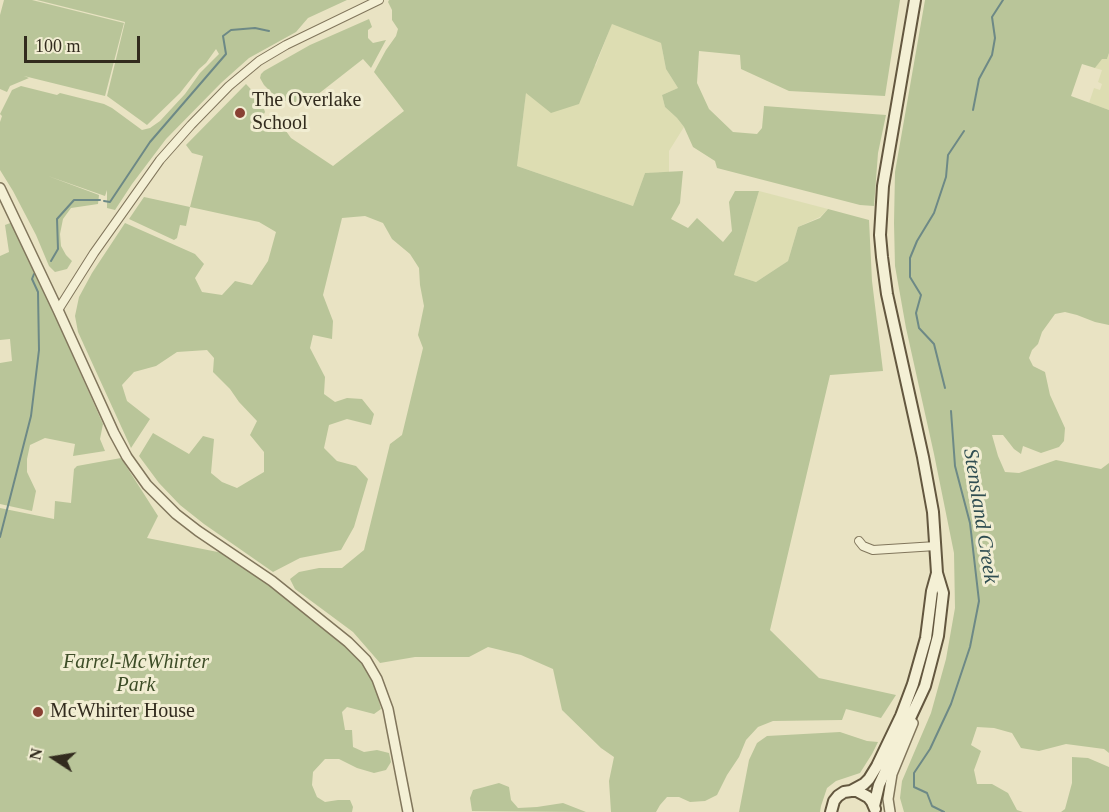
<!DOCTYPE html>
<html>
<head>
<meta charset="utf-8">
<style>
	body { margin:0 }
	#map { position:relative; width:1109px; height:812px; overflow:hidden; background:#e9e3c3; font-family:Georgia,serif }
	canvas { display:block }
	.north { position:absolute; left:24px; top:728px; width:60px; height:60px; -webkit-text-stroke:4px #f1edd2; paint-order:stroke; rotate:282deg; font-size:16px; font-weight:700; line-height:24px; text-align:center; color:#322b1e }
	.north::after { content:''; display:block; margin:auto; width:21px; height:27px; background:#322b1e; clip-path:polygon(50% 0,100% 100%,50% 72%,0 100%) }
	.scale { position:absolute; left:24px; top:36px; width:116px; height:27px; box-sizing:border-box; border:3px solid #322b1e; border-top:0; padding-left:8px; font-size:18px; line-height:21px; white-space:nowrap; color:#322b1e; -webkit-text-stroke:4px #f1edd2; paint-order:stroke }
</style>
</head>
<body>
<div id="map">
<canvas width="1109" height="812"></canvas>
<div class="north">N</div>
<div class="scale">100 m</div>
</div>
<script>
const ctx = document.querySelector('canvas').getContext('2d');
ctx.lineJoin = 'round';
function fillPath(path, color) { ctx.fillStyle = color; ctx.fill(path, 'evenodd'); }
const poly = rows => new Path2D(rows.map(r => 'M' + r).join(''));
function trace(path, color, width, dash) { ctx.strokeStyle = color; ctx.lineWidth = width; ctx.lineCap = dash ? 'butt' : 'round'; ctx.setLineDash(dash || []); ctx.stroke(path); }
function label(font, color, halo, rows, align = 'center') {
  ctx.font = font + ' Georgia,serif'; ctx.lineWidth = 6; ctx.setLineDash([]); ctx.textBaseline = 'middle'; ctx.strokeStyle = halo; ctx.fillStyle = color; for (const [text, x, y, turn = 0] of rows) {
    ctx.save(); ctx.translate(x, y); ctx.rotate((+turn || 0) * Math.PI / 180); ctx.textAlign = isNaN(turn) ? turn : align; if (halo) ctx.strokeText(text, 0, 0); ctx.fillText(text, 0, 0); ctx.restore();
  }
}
fillPath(poly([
	[612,23,661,43,666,69,678,88,662,95,665,107,677,118,684,127,669,151,669,172,645,173,633,206,517,166,526,92,596,65],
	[1109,53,1109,110,1089,103,1094,88,1100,90,1102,84,1098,82,1102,70,1095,68,1102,58,1107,59],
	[759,191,828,209,820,217,798,227,788,261,756,282,734,275]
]), '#ddddb2');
fillPath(poly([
	[4,0,32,0,124,23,105,96,24,76,29,78,10,86,7,92,0,89,0,15],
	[37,0,347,0,308,18,296,32,249,58,221,83,166,139,132,184,115,210,107,208,107,190,105,196,48,176,99,195,98,204,71,208,63,219,60,234,61,246,66,255,72,261,67,269,55,272,49,266,36,235,13,191,0,170,0,122,2,116,0,114,12,90,21,86,57,95,60,93,104,104,112,108,142,130,150,128,160,121,185,94,200,73,219,54,216,49,206,63,199,69,180,93,147,125,107,96,125,22],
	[389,0,900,0,885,96,789,91,741,69,740,55,699,51,697,83,709,109,733,132,757,134,762,128,764,106,886,115,878,153,874,206,860,205,717,168,715,161,693,147,684,127,677,118,665,107,662,95,678,88,666,69,661,43,612,24,579,104,551,113,526,93,517,166,633,206,645,173,683,171,680,203,671,219,688,228,697,218,723,242,732,231,729,202,735,191,759,191,734,275,756,282,788,261,798,227,820,218,828,209,869,220,872,281,883,371,830,375,770,630,819,678,896,695,881,718,846,709,842,720,773,721,758,727,746,740,739,757,727,775,717,795,705,801,690,802,679,797,667,797,660,805,656,812,611,812,609,781,614,757,601,748,562,710,553,669,521,655,488,647,469,657,415,657,380,663,353,632,295,589,290,579,299,572,319,568,342,568,364,550,390,444,402,435,423,348,418,335,424,306,420,285,419,268,410,254,392,239,383,223,365,216,342,218,323,295,333,321,332,339,313,335,310,348,325,377,324,394,335,402,347,398,362,399,374,414,371,425,347,419,329,425,324,448,337,461,356,466,368,479,354,527,341,550,300,558,273,572,204,524,180,505,159,483,139,456,153,433,189,454,203,436,214,439,211,473,222,482,237,488,264,472,264,452,250,435,257,421,239,402,230,389,213,372,214,358,207,350,177,352,156,366,134,372,122,385,127,401,150,419,131,448,78,332,75,316,79,297,92,273,125,223,195,254,204,264,195,278,202,292,222,295,235,281,252,285,268,261,276,232,259,222,190,207,186,226,180,225,177,238,174,240,129,219,144,197,190,207,203,156,192,153,186,145,246,84,261,100,265,112,260,121,261,127,270,128,278,120,291,138,333,166,404,111,374,72,386,50,396,36,398,29,392,20,392,10,388,2],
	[925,0,1109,0,1109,53,1107,59,1102,59,1095,68,1082,64,1071,96,1109,110,1109,325,1095,322,1077,315,1065,312,1055,314,1042,332,1038,344,1032,350,1029,358,1033,366,1045,372,1050,395,1065,428,1064,441,1059,447,1041,453,1023,446,1021,454,1014,449,1003,435,992,435,998,456,1005,472,1019,473,1056,460,1101,469,1109,463,1109,753,1104,749,1066,744,1039,751,1021,748,1012,733,994,728,977,727,971,745,981,751,974,770,977,784,992,784,1008,793,1017,810,1023,812,904,812,900,798,902,781,931,713,946,659,955,608,954,553,934,454,906,328,895,266,894,223,895,172],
	[369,19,372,27,368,30,368,38,373,43,386,40,371,68,363,59,317,95,304,94,300,101,291,103,277,98,264,85,260,78,261,74,264,71,310,45],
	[13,222,103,424,100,439,105,451,73,456,75,444,45,438,30,445,27,459,27,472,36,491,32,511,0,504,0,363,12,361,10,339,0,340,0,256,9,252,5,225],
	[121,458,158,516,147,538,233,555,275,586,355,653,365,667,374,681,381,709,374,714,347,707,342,712,345,730,352,730,353,747,364,752,377,750,389,753,391,762,386,770,374,773,357,768,339,759,325,759,313,772,312,785,317,797,325,802,338,800,350,800,353,807,352,812,0,812,0,508,54,519,55,501,71,503,74,469,77,466],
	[840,732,867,741,878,742,872,754,860,773,836,781,827,788,821,806,820,812,739,812,749,760,757,743,767,736],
	[1072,757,1088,758,1109,767,1109,812,1061,812,1065,809,1072,783],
	[499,783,509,787,511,800,518,808,537,807,563,803,586,812,472,811,470,798,473,790]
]), '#b9c599');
trace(poly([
	[973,110,979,79,992,55,995,38,992,17,1003,0],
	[104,201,110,202,150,142,226,54,223,36,231,30,255,28,269,31],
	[51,261,58,249,57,219,74,200,100,200],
	[945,388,934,344,919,328,916,313,921,295,910,277,910,258,917,241,934,213,946,177,948,155,964,131],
	[0,537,31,416,39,350,38,292,32,279,34,274],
	[944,812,932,806,927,793,914,787,914,773,930,749,951,704,970,647,979,601,970,523,955,466,951,411]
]), '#6d8986', 2);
const minor = poly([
	[58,310,94,253,160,160,191,125,229,86,259,61,286,45,379,0],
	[859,541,863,546,873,550,936,546]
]);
const tertiary = poly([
	[0,188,58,310,114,433,127,457,147,485,176,514,198,531,272,581,348,642,366,660,377,679,388,709,408,812],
	[890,812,888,799,892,774,913,723]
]);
const secondary = poly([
	[851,791,864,784,869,779,877,766,901,716,913,684,926,638,932,591,937,573],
	[874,806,879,785,925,686,938,636,943,593,937,573,933,512,923,457,887,294,882,257,880,235,883,186,915,0],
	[831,812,834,801,838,796,844,792,851,791,857,791,868,797,872,802,875,809]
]);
trace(minor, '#81765c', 10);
trace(tertiary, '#81765c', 12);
trace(secondary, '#63573f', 14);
trace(minor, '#f4f0d5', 8);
trace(tertiary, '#f4f0d5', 9);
trace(secondary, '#f4f0d5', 10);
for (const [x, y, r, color] of [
	[240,113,6,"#894033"],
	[38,712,6,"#894033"]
]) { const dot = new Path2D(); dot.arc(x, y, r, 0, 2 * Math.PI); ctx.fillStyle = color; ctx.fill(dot); trace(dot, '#f1edd2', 2); }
label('20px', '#322b1e', '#f1edd2', [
	["The Overlake",252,101],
	["School",252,124],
	["McWhirter House",50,712]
], 'left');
label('italic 20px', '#3d4d27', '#f1edd2', [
	["Farrel-McWhirter",136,663],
	["Park",136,686]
]);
label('italic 21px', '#2f4d51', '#f1edd2', [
	["Stensland Creek",980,516,81]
]);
</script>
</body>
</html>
